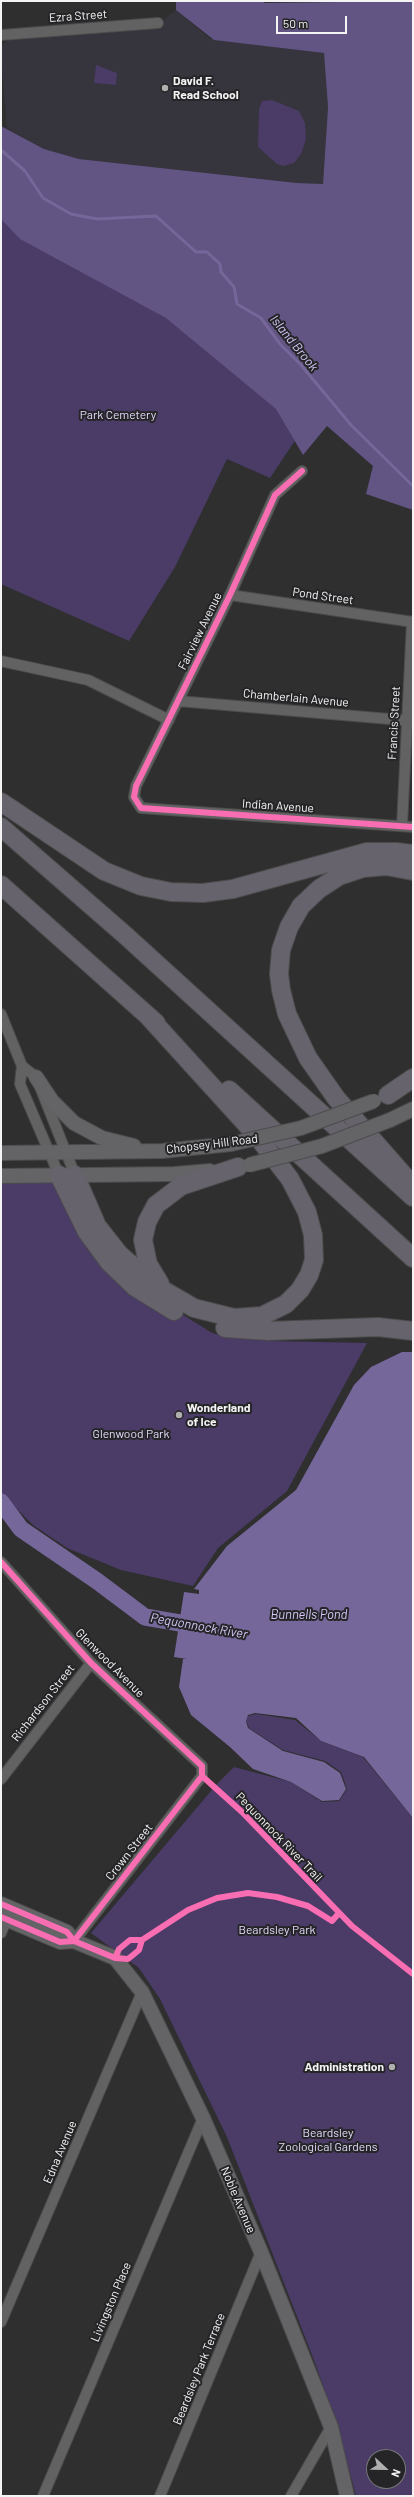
<!DOCTYPE html>
<html>
<head>
<meta charset="utf-8">
<style>
	body { margin:0 }
	#map { position:relative; width:414px; height:2497px; overflow:hidden; background:#2f2f30; font-family:Barlow,sans-serif }
	canvas { display:block }
	.frame { position:absolute; inset:0; border:2px solid #f4f4f5; pointer-events:none }
	.north { position:absolute; left:366px; top:2449px; width:40px; height:40px; box-sizing:border-box; background:#252527; border:1px solid #787879; border-radius:50%; rotate:112deg; font-size:11px; font-weight:700; line-height:16px; text-align:center; color:#f4f4f5 }
	.north::after { content:''; display:block; margin:auto; width:14px; height:18px; background:#afafb0; clip-path:polygon(50% 0,100% 100%,50% 72%,0 100%) }
	.scale { position:absolute; left:276px; top:16px; width:71px; height:18px; box-sizing:border-box; border:2px solid #f4f4f5; border-top:0; padding-left:5px; font-size:12px; line-height:14px; white-space:nowrap; color:#f4f4f5; -webkit-text-stroke:3px #252527; paint-order:stroke }
</style>
</head>
<body>
<div id="map">
<canvas width="414" height="2497"></canvas>
<div class="frame"></div>
<div class="north">N</div>
<div class="scale">50 m</div>
</div>
<script>
const ctx = document.querySelector('canvas').getContext('2d');
ctx.lineJoin = 'round';
function fillPath(path, color) { ctx.fillStyle = color; ctx.fill(path, 'evenodd'); }
const poly = rows => new Path2D(rows.map(r => 'M' + r).join(''));
function trace(path, color, width, dash) { ctx.strokeStyle = color; ctx.lineWidth = width; ctx.lineCap = dash ? 'butt' : 'round'; ctx.setLineDash(dash || []); ctx.stroke(path); }
function label(font, color, halo, rows, align = 'center') {
  ctx.font = font + ' Barlow,sans-serif'; ctx.lineWidth = 4; ctx.setLineDash([]); ctx.textBaseline = 'middle'; ctx.strokeStyle = halo; ctx.fillStyle = color; for (const [text, x, y, turn = 0] of rows) {
    ctx.save(); ctx.translate(x, y); ctx.rotate((+turn || 0) * Math.PI / 180); ctx.textAlign = isNaN(turn) ? turn : align; if (halo) ctx.strokeText(text, 0, 0); ctx.fillText(text, 0, 0); ctx.restore();
  }
}
fillPath(poly([
	[176,10,209,38,324,53,328,107,323,184,297,183,79,159,44,149,7,128,1,58,1,47,4,43,10,40,148,28,157,25]
]), '#36343c');
fillPath(poly([
	[96,65,117,73,116,85,94,83],
	[272,100,299,111,305,123,306,139,301,154,294,163,283,166,277,164,258,147,259,109,262,101],
	[1,190,209,335,300,433,270,478,227,459,175,567,129,641,1,584],
	[68,1175,153,1296,212,1333,226,1337,270,1341,367,1343,287,1491,218,1548,193,1586,121,1570,67,1548,33,1525,1,1493,1,1176],
	[256,1714,295,1720,321,1741,363,1757,413,1818,413,2496,356,2496,338,2428,314,2360,227,2137,160,1999,139,1968,91,1933,216,1785,234,1767,291,1782,322,1802,339,1801,347,1789,341,1772,325,1761,283,1750,249,1728,246,1720,248,1716],
	[374,2457,398,2457,398,2481,374,2481]
]), '#4a3b67');
fillPath(poly([
	[176,1,263,1,264,3,413,1,413,510,366,494,373,466,327,426,303,455,276,409,166,318,20,239,1,219,1,126,44,149,79,159,297,183,323,184,328,107,324,53,214,40,176,10]
]), '#625483');
fillPath(poly([
	[402,1352,413,1352,413,1818,364,1757,321,1741,296,1718,255,1713,248,1715,246,1721,248,1728,283,1751,324,1762,340,1773,346,1789,339,1800,322,1801,291,1782,253,1769,230,1747,191,1715,179,1687,183,1659,187,1659,174,1657,184,1592,199,1594,199,1590,194,1589,227,1546,296,1490,354,1385,371,1367]
]), '#76679a');
trace(poly([
	[1,150,25,171,43,198,71,214,97,219,156,216,196,252,207,252,220,264,221,272,234,287,237,304,261,318,280,344,301,365,351,425,413,486]
]), '#76679a', 3);
trace(poly([
	[1,1502,21,1529,97,1581,145,1617,180,1623]
]), '#76679a', 17);
const minor = poly([
	[1,35,158,23],
	[302,471,275,495,230,595,136,786,134,797,141,808,413,827],
	[230,595,413,622],
	[1,661,88,680,169,720],
	[178,701,413,721],
	[402,826,412,622],
	[1,1014,22,1066,36,1077,75,1175],
	[22,1066,20,1084,59,1175],
	[1,1562,91,1663,202,1766,202,1776,74,1941],
	[1,1779,91,1663],
	[1,1933,9,1914],
	[1,2322,142,1992],
	[43,2496,203,2118],
	[160,2496,261,2252],
	[291,2496,331,2427]
]);
const secondary = poly([
	[36,1077,52,1101,74,1123,102,1138,134,1146],
	[390,1120,413,1109],
	[1,1153,162,1151,231,1144],
	[1,1176,174,1174,210,1171],
	[1,1904,67,1932,74,1941],
	[1,1917,60,1942,74,1941,115,1958,142,1992,203,2118,261,2252,331,2427,347,2496]
]);
const motorway = poly([
	[1,802,104,871,141,886,171,892,203,893,233,889,367,852,396,852,413,854],
	[1,827,125,935,413,1197],
	[1,885,156,1023],
	[229,1090,413,1258],
	[388,1095,413,1078],
	[59,1175,87,1232,109,1262,135,1287,174,1311],
	[75,1175,97,1226,119,1254,156,1286,194,1308,234,1318,262,1316,286,1304,300,1290,309,1275,314,1260,313,1235,307,1212,290,1179,257,1136,147,1015],
	[407,1179,336,1098,308,1058,287,1014,281,990,279,974,281,950,289,927,301,906,319,889,339,876,363,868,386,866,413,871],
	[160,1284,148,1264,143,1240,147,1222,156,1205,181,1186,238,1167],
	[225,1328,268,1331,378,1327,413,1331]
]);
trace(minor, '#4c4c4d', 12);
trace(secondary, '#4c4c4d', 16);
trace(motorway, '#4c4c4d', 20);
trace(minor, '#626262', 10);
trace(secondary, '#646366', 14);
trace(motorway, '#66636c', 18);
const secondaryBridge = poly([
	[231,1144,301,1128,374,1101],
	[249,1165,322,1146,390,1120]
]);
trace(secondaryBridge, '#4c4c4d', 16, []);
trace(secondaryBridge, '#646366', 14);
trace(poly([
	[302,471,275,495,230,595,136,786,134,797,141,808,413,827],
	[1,1562,91,1663,202,1766,202,1776],
	[202,1776,242,1812,352,1926,413,1974],
	[1,1904,67,1932,74,1941],
	[1,1917,60,1942,74,1941,115,1958,128,1959,139,1950,142,1940],
	[74,1941,202,1776],
	[115,1958,119,1949,130,1940,142,1940,188,1910,217,1898,248,1893,277,1897,308,1906,332,1921,339,1913]
]), '#f96db3', 6);
for (const [x, y, r, color] of [
	[165,88,4,"#afafb0"],
	[179,1415,4,"#afafb0"],
	[392,2067,4,"#afafb0"]
]) { const dot = new Path2D(); dot.arc(x, y, r, 0, 2 * Math.PI); ctx.fillStyle = color; ctx.fill(dot); trace(dot, '#252527', 1.5); }
label('12px', '#f4f4f5', '#252527', [
	["Ezra Street",78,16,-4],
	["Pond Street",323,596,8],
	["Fairview Avenue",200,631,-64],
	["Chamberlain Avenue",296,698,5],
	["Francis Street",394,723,-87],
	["Indian Avenue",278,806,4],
	["Chopsey Hill Road",212,1144,-7],
	["Glenwood Avenue",110,1663,45],
	["Richardson Street",43,1703,-52],
	["Pequonnock River Trail",279,1837,46],
	["Crown Street",129,1852,-52],
	["Edna Avenue",60,2152,-67],
	["Noble Avenue",238,2200,67],
	["Livingston Place",111,2302,-67],
	["Beardsley Park Terrace",199,2369,-68]
]);
label('bold 12px', '#f4f4f5', '#252527', [
	["David F.",173,81],
	["Read School",173,95],
	["Wonderland",187,1408],
	["of Ice",187,1422],
	["Administration",384,2067,"right"]
], 'left');
label('12px', '#e2d9fa', '#252527', [
	["Park Cemetery",118,415],
	["Glenwood Park",131,1434],
	["Beardsley Park",277,1930],
	["Beardsley",328,2133],
	["Zoological Gardens",328,2147]
]);
label('italic 13px', '#d4c6f8', '#252527', [
	["Island Brook",294,343,51],
	["Bunnells Pond",309,1615],
	["Pequonnock River",199,1626,10]
]);
</script>
</body>
</html>
